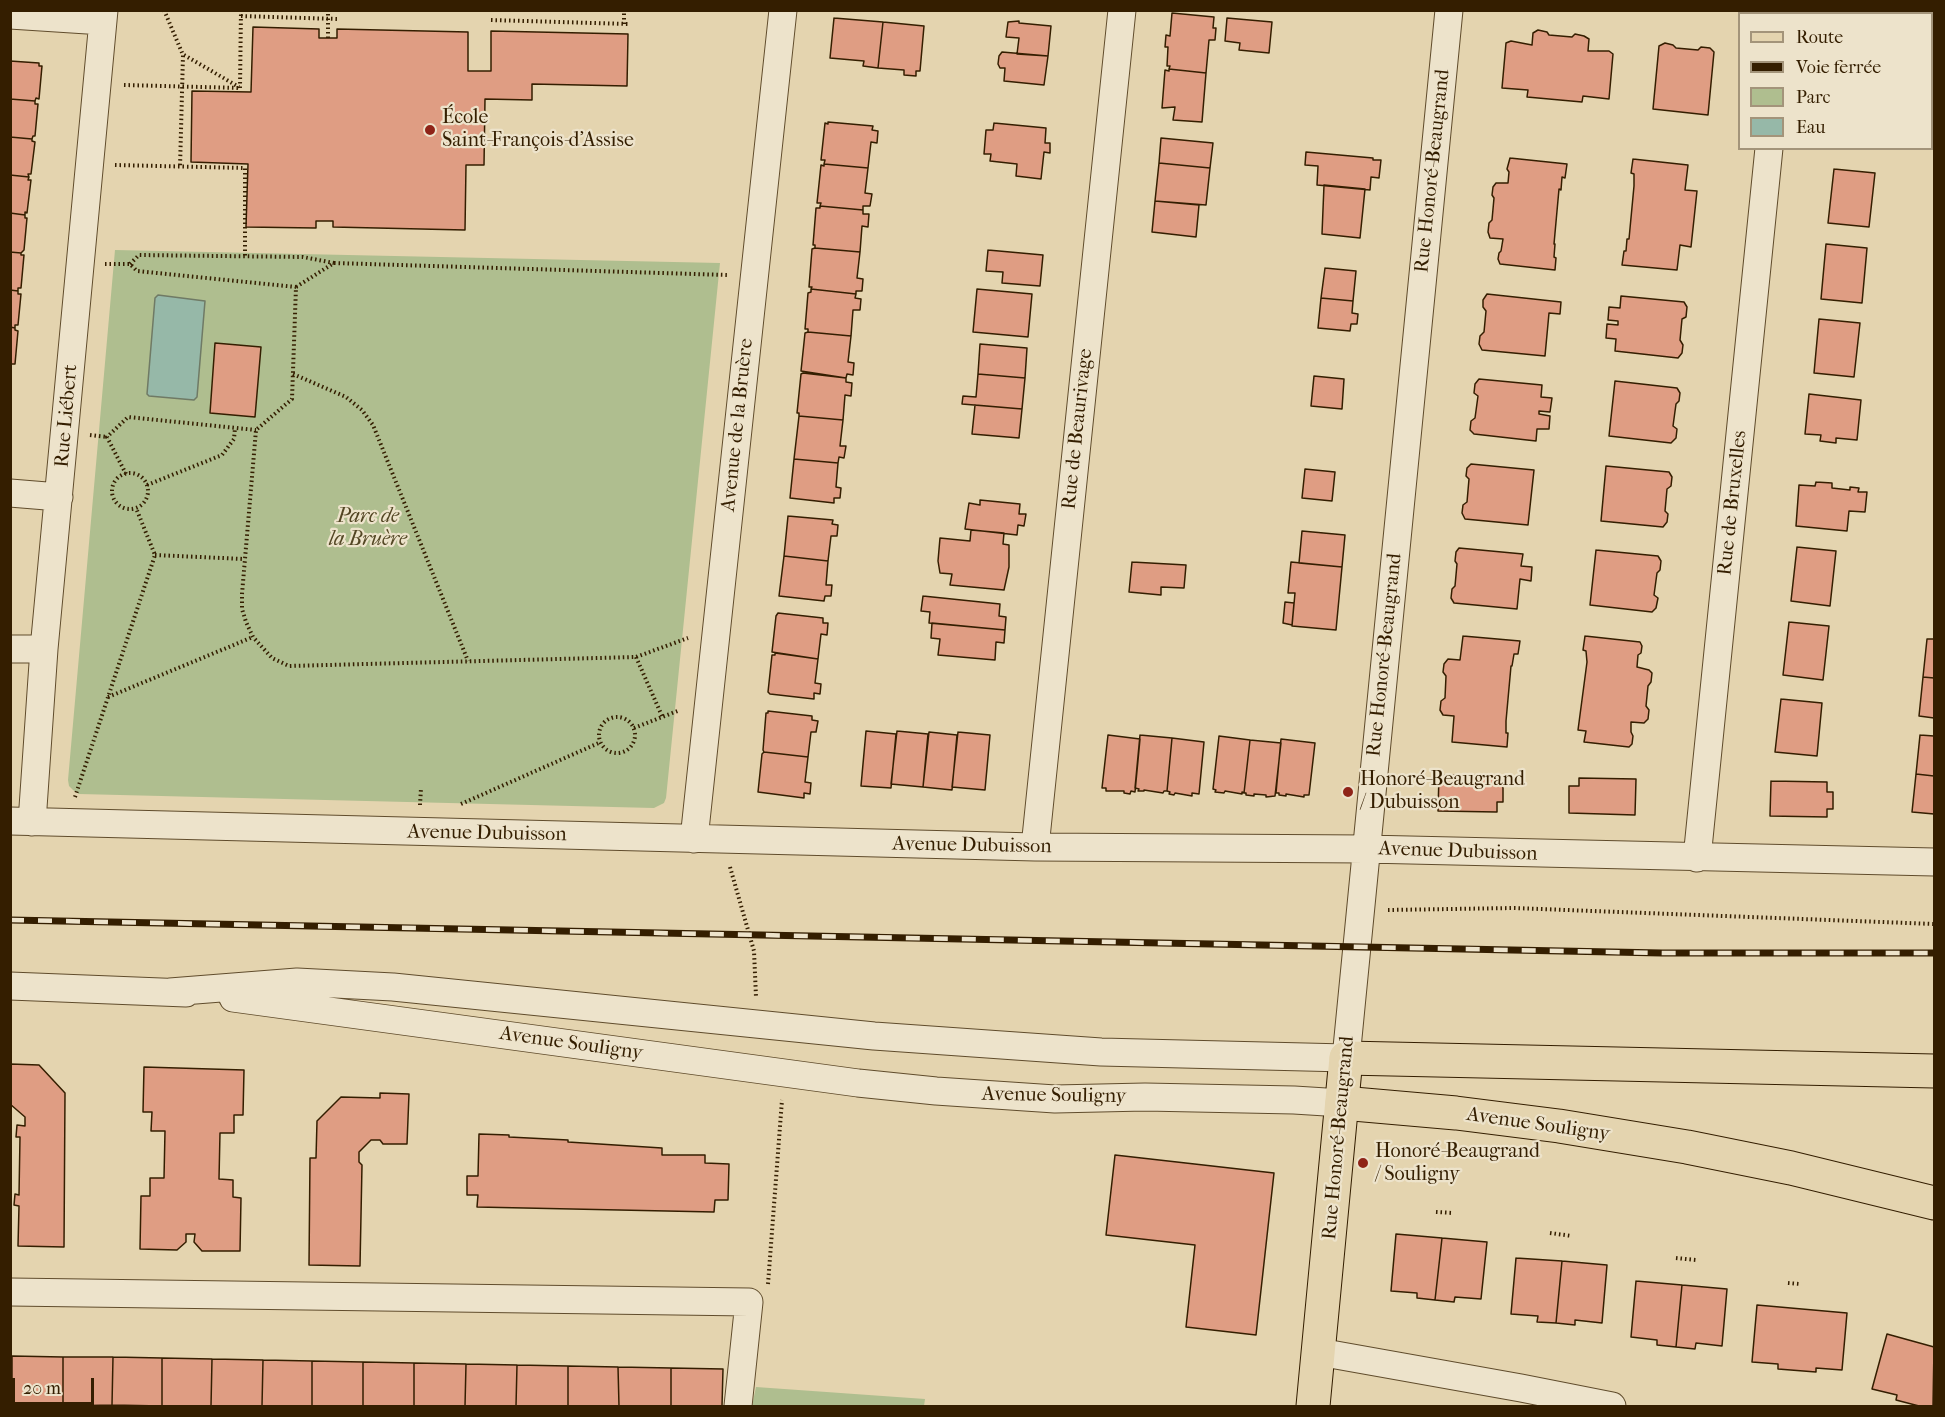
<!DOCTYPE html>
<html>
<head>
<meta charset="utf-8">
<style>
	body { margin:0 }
	#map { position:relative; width:1945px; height:1417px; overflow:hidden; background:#e4d4af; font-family:"IM FELL French Canon",serif }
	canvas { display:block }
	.frame { position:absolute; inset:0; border:12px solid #341e00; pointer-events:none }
	.legend { position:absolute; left:1738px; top:12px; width:195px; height:138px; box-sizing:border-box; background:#ede3cb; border:2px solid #a3947a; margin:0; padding:8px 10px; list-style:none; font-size:18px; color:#341e00 }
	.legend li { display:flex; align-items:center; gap:12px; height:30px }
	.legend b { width:30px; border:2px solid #a3947a }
	.scale { position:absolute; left:12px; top:1378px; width:82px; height:27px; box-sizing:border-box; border:3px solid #341e00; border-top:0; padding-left:8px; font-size:18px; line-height:21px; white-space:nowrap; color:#341e00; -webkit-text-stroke:4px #ede3cb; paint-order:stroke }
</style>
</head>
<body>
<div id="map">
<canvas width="1945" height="1417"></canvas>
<div class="frame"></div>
<ul class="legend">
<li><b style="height:8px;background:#e4d4af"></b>Route</li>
<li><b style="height:8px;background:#341e00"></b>Voie ferrée</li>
<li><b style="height:16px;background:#afbe8f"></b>Parc</li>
<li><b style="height:16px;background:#96b8a8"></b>Eau</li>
</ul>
<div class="scale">20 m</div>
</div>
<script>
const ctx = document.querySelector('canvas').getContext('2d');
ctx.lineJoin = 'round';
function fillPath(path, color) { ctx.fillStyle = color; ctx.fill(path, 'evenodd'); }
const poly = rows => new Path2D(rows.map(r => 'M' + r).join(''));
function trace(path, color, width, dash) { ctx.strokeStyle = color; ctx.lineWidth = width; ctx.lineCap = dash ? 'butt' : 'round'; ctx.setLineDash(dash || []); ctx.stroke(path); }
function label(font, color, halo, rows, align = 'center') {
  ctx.font = font + ' "IM FELL French Canon",serif'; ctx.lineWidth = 4.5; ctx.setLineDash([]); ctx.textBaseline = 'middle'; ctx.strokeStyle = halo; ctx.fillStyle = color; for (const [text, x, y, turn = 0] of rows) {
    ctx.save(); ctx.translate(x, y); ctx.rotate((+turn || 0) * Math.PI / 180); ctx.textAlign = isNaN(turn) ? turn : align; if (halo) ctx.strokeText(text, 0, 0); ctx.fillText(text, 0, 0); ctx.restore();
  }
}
fillPath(poly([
	[115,250,720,263,666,798,664,803,654,808,79,794,73,790,69,786,68,780],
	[756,1387,925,1399,924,1406,752,1406]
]), '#afbe8f');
const water = poly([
	[158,295,205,301,197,397,194,400,149,396,147,394,155,298,158,295]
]);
fillPath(water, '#96b8a8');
trace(water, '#6f7a65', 1.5);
const building = poly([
	[1172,13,1214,17,1213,28,1216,28,1215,40,1209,40,1206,73,1169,69,1170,66,1167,66,1168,47,1165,47,1166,35,1170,36,1172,13],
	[834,18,883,22,878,68,863,66,864,61,830,58,834,18],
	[1227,18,1272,22,1269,53,1239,50,1240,43,1225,41,1227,18],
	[1019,21,1019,23,1051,26,1048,56,1017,54,1019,38,1006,37,1008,22,1019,21],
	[883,22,924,26,920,71,916,71,916,76,904,75,904,70,878,68,883,22],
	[253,27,319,29,319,38,337,38,337,29,468,32,468,71,491,71,491,31,628,34,627,86,532,84,532,100,485,99,484,165,466,165,465,230,333,227,333,221,316,221,316,228,246,227,248,164,191,162,192,91,251,92,253,27],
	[1538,30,1547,32,1549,35,1572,37,1575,34,1584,36,1589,39,1588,51,1609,51,1613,54,1609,99,1583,96,1582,102,1527,97,1528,90,1502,88,1506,43,1511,41,1532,45,1533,33,1538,30],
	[1665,43,1673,45,1676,48,1698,50,1701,47,1710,48,1714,52,1708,115,1653,109,1659,46,1665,43],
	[1002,52,1048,56,1044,85,1004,81,1005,68,1000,68,998,64,999,56,1002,52],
	[10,61,39,63,39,66,42,66,39,99,36,98,35,101,10,99,10,61],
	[1169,69,1206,73,1202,122,1173,120,1175,107,1162,108,1165,70,1169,71,1169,69],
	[10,99,35,101,35,104,38,104,35,136,33,136,32,139,10,137,10,99],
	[828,122,873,126,872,130,878,131,877,143,871,142,868,168,824,164,825,160,821,160,825,123,828,124,828,122],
	[994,123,1046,128,1045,143,1050,143,1050,153,1044,152,1041,179,1016,176,1017,164,990,161,991,154,984,154,986,130,993,130,994,123],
	[10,137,32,139,32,141,35,142,31,174,28,174,29,177,10,175,10,137],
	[1161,138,1213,143,1210,168,1159,163,1161,138],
	[1306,152,1373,158,1373,160,1381,160,1379,178,1371,177,1370,190,1317,185,1318,166,1305,165,1306,152],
	[1510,158,1567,164,1565,178,1562,177,1561,190,1559,189,1554,244,1555,244,1554,257,1556,258,1555,270,1500,264,1498,259,1499,253,1501,251,1503,239,1490,238,1488,232,1489,223,1492,220,1494,198,1492,195,1493,187,1496,183,1508,183,1509,172,1507,169,1510,158],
	[1633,159,1688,165,1685,190,1697,191,1691,247,1680,245,1677,270,1622,265,1624,251,1626,251,1627,239,1629,239,1634,186,1634,174,1631,173,1633,159],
	[1159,163,1210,168,1206,205,1155,201,1159,163],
	[824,164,868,168,865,193,872,194,870,206,863,206,863,210,820,206,821,203,817,203,821,165,824,166,824,164],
	[1834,169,1875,173,1869,227,1828,223,1834,169],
	[10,175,29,177,28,180,31,180,27,213,25,212,25,215,10,213,10,175],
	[1324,185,1365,189,1360,238,1322,234,1324,185],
	[1155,201,1199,205,1196,237,1152,232,1155,201],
	[820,206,863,210,863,214,869,214,868,227,862,226,860,252,815,248,815,245,813,245,816,208,820,208,820,206],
	[10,213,25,215,25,218,27,218,24,250,21,253,10,252,10,213],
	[1826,244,1867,248,1862,303,1821,299,1826,244],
	[815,248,860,252,857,278,863,279,862,291,856,291,856,294,811,289,812,287,809,287,812,249,815,248],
	[988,250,1043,255,1040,286,1002,283,1003,272,986,271,988,250],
	[10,252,21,253,21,255,24,255,21,288,18,288,18,291,10,290,10,252],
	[1325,268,1356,271,1353,301,1321,298,1325,268],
	[811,289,856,294,855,298,861,299,860,310,853,310,851,336,808,332,808,329,805,329,808,293,811,292,811,289],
	[977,289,1032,294,1028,337,973,332,977,289],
	[10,290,18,291,18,294,21,294,18,325,15,325,15,328,10,327,10,290],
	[1487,294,1561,302,1560,314,1549,313,1545,356,1482,350,1479,344,1480,336,1484,332,1486,311,1483,307,1483,300,1487,294],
	[1621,296,1684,302,1687,307,1686,317,1682,319,1680,340,1683,345,1682,353,1678,358,1615,351,1616,339,1606,338,1607,324,1618,325,1618,321,1608,320,1609,307,1620,308,1621,296],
	[1321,298,1353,301,1352,313,1358,314,1357,324,1351,324,1350,331,1318,328,1321,298],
	[1819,319,1860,323,1854,377,1814,373,1819,319],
	[10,327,15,328,15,330,18,331,15,364,11,364,11,367,10,327],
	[808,332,851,336,848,362,854,363,853,375,847,374,846,378,801,371,805,333,808,332],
	[215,343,261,347,255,417,210,413,215,343],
	[980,344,1027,348,1025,378,978,374,980,344],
	[803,373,846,378,846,382,852,383,851,396,845,395,843,420,799,416,799,413,797,413,801,374,803,373],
	[978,374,1025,378,1022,409,962,404,963,396,976,397,978,374],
	[1314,376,1344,379,1342,409,1311,406,1314,376],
	[1479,379,1542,385,1541,397,1552,398,1550,412,1539,411,1539,414,1550,416,1549,429,1537,429,1536,441,1474,434,1470,430,1471,421,1475,418,1478,396,1474,393,1475,384,1479,379],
	[1615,381,1677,388,1680,393,1679,401,1676,404,1673,426,1677,429,1676,438,1671,443,1609,436,1615,381],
	[1809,394,1861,400,1857,440,1836,438,1836,443,1820,441,1821,435,1805,434,1809,394],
	[975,405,1022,409,1019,438,972,434,975,405],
	[799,416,843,420,840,446,846,446,844,458,839,457,838,463,794,459,799,416],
	[794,459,838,463,836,487,841,488,840,498,834,498,834,503,790,498,794,459],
	[1471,464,1534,470,1528,525,1465,519,1462,513,1463,505,1467,502,1469,479,1466,476,1467,468,1471,464],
	[1606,466,1669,472,1672,477,1671,486,1667,489,1665,511,1668,514,1667,522,1663,527,1601,521,1606,466],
	[1305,469,1335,472,1332,501,1302,498,1305,469],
	[1816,482,1832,483,1832,488,1850,490,1850,487,1859,488,1858,492,1867,492,1865,512,1849,511,1847,531,1796,526,1799,485,1815,486,1816,482],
	[980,500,1020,504,1019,514,1026,514,1024,526,1018,525,1017,535,965,529,969,503,980,505,980,500],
	[788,516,833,520,832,524,838,525,837,536,831,536,828,561,784,556,788,516],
	[971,530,1004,533,1003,544,1009,545,1009,567,1004,590,950,585,952,574,940,573,938,561,940,538,970,541,971,530],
	[1302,531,1345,535,1342,567,1299,563,1302,531],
	[1797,547,1836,551,1830,606,1791,601,1797,547],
	[1459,548,1523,554,1521,566,1532,567,1531,581,1520,579,1517,609,1454,603,1451,598,1452,589,1455,586,1457,564,1455,561,1456,552,1459,548],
	[1596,550,1658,556,1661,561,1660,570,1657,573,1654,595,1658,598,1656,608,1652,612,1590,605,1596,550],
	[784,556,828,561,826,585,832,585,831,596,825,596,824,601,779,596,784,556],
	[1132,562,1186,565,1184,588,1161,587,1161,595,1129,592,1132,562],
	[1291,562,1342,567,1336,630,1292,626,1295,593,1288,593,1291,562],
	[923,596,1000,604,999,616,1006,617,1005,630,929,623,930,612,921,611,923,596],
	[1285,602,1294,603,1292,625,1283,623,1285,602],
	[778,613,823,618,823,623,828,623,827,635,821,634,818,659,772,652,776,616,778,613],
	[1789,622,1829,626,1823,680,1783,675,1789,622],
	[932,623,1005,630,1004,643,996,642,995,660,938,655,940,639,931,638,932,623],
	[1463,636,1520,641,1518,654,1514,654,1512,666,1511,666,1506,721,1506,733,1508,733,1507,747,1452,742,1454,716,1443,715,1440,710,1441,701,1445,698,1446,676,1443,672,1444,664,1448,659,1460,660,1463,636],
	[1585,636,1640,642,1642,646,1641,653,1638,655,1637,667,1649,670,1652,673,1651,682,1648,686,1646,706,1649,710,1648,719,1644,723,1631,722,1631,732,1633,736,1632,744,1629,747,1584,742,1586,731,1578,730,1587,662,1586,651,1583,650,1585,636],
	[1927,639,1934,639,1934,678,1923,677,1927,639],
	[775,653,818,659,815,683,821,684,820,694,814,693,814,699,770,694,768,692,772,655,775,655,775,653],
	[1923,677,1934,678,1934,718,1919,716,1923,677],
	[1781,699,1822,703,1817,756,1775,752,1781,699],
	[768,711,812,716,812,720,818,721,816,732,811,732,808,757,764,752,763,750,766,713,768,713,768,711],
	[866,731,896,734,891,788,861,786,866,731],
	[897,731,928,734,923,787,891,784,897,731],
	[929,732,957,735,952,790,923,787,929,732],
	[958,732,990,735,985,790,952,787,958,732],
	[1108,735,1140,739,1135,792,1131,791,1130,794,1124,793,1124,791,1106,791,1106,788,1102,788,1108,735],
	[1140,735,1172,738,1167,791,1164,791,1163,793,1144,790,1144,791,1138,791,1139,789,1135,788,1140,735],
	[1920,735,1934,736,1934,776,1916,774,1920,735],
	[1219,736,1250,740,1244,793,1242,792,1242,794,1225,791,1224,793,1215,792,1216,790,1213,789,1219,736],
	[1172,738,1204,742,1199,794,1192,793,1192,796,1175,793,1174,795,1169,794,1170,792,1167,791,1172,738],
	[1281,739,1315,743,1309,795,1304,795,1304,797,1286,794,1286,796,1279,795,1279,793,1276,793,1281,739],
	[1250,740,1281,743,1275,796,1266,797,1266,795,1254,794,1254,796,1246,795,1246,793,1244,793,1250,740],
	[764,752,808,757,805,782,811,783,810,794,804,793,804,798,758,792,762,754,764,752],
	[1916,774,1934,776,1934,814,1912,812,1916,774],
	[1439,775,1497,776,1497,785,1503,785,1503,802,1497,802,1497,812,1438,811,1439,775],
	[1579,778,1636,779,1635,815,1569,813,1569,786,1579,786,1579,778],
	[1771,781,1827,782,1827,792,1833,792,1833,809,1827,809,1827,817,1770,816,1771,781],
	[10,1064,39,1065,65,1093,64,1247,18,1246,19,1206,14,1205,15,1194,19,1195,20,1137,16,1137,17,1125,25,1126,25,1117,10,1104,10,1064],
	[144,1067,244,1070,243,1115,234,1115,234,1133,220,1133,219,1179,233,1180,233,1197,241,1198,240,1251,202,1251,194,1242,195,1234,186,1234,186,1242,177,1250,140,1249,141,1196,150,1196,150,1178,164,1178,165,1131,151,1131,152,1112,143,1112,144,1067],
	[380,1093,409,1094,407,1144,383,1144,380,1140,371,1140,359,1152,359,1162,362,1165,360,1266,309,1265,310,1158,316,1158,317,1121,341,1097,380,1098,380,1093],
	[479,1134,509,1135,509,1137,568,1140,568,1142,662,1148,662,1155,705,1155,705,1163,729,1164,728,1200,715,1200,714,1212,477,1207,478,1195,467,1195,467,1176,478,1176,479,1134],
	[1115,1155,1274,1173,1256,1335,1186,1327,1195,1245,1106,1235,1115,1155],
	[1396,1234,1442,1238,1435,1300,1417,1298,1417,1293,1391,1291,1396,1234],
	[1442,1238,1487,1242,1481,1299,1455,1297,1454,1302,1435,1300,1442,1238],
	[1516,1258,1562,1261,1556,1323,1537,1322,1538,1316,1511,1314,1516,1258],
	[1562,1261,1607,1265,1602,1323,1575,1320,1575,1325,1556,1323,1562,1261],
	[1636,1281,1682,1285,1676,1347,1657,1345,1657,1340,1631,1337,1636,1281],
	[1682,1285,1727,1289,1722,1346,1696,1343,1695,1349,1676,1347,1682,1285],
	[1757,1305,1847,1313,1842,1370,1816,1368,1816,1372,1778,1369,1778,1364,1752,1362,1757,1305],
	[1887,1334,1934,1347,1933,1406,1919,1406,1896,1400,1897,1395,1872,1389,1887,1334],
	[12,1356,63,1357,63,1405,60,1405,60,1406,15,1406,15,1404,12,1404,12,1356],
	[63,1357,113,1357,112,1405,65,1406,63,1405,63,1357],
	[113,1357,162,1358,162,1406,112,1405,113,1357],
	[162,1358,212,1359,211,1406,162,1406,162,1358],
	[212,1359,263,1360,262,1406,211,1406,212,1359],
	[263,1360,312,1361,312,1406,262,1406,263,1360],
	[312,1361,363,1362,363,1406,312,1406,312,1361],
	[363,1362,414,1363,414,1406,363,1406,363,1362],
	[414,1363,466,1364,465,1406,414,1406,414,1363],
	[466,1364,517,1365,516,1406,465,1406,466,1364],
	[517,1365,568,1366,568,1406,516,1406,517,1365],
	[568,1366,618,1367,619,1406,568,1406,568,1366],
	[618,1367,671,1368,671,1406,619,1406,618,1367],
	[671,1368,723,1369,722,1406,671,1406,671,1368]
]);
fillPath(building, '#df9d83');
trace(building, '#341e00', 1.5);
const minor = poly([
	[1783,14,1783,10],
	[10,15,103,21],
	[10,493,59,497],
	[10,649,44,649],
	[10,821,1035,847,1366,849,1934,862],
	[32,822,44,649,104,10],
	[694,839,783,10],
	[1035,847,1122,10],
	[1697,858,1769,148],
	[10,986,186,993],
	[170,992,297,982,393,987,874,1036,1101,1052,1346,1058,1449,10],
	[233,998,858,1083,936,1091,1055,1099,1145,1097,1294,1100,1342,1103],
	[10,1292,749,1302,738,1406],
	[1319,1352,1521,1388,1612,1406]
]);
const major = poly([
	[1313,1406,1346,1058]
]);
const highway = poly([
	[1346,1058,1934,1071],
	[1342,1103,1456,1113,1559,1126,1687,1147,1791,1168,1934,1203]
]);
trace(minor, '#604c2c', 29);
trace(major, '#341e00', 35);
trace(highway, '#341e00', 35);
trace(poly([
	[164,10,183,55,180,168],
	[241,16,337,19],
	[491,20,628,24],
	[624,24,624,10],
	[328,38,328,10],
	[184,55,239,87],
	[124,85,240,88],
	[240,88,241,10],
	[115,165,245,168,245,256],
	[105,264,130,264,137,271,296,287,292,399,256,430,242,594,242,609,246,622,253,637,272,658,289,666,636,657,688,638],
	[130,264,139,255,303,257,334,263],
	[296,287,334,263,727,275],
	[293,374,346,397,362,410,373,425,468,661],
	[90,435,107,437],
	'112 491a18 18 0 1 1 36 0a18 18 0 1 1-36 0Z',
	[126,474,107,437,128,417,256,430],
	[147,485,222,455,234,439,235,428],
	[155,555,244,559],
	[636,657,662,716],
	[108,697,253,637],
	'599 735a18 18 0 1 1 36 0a18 18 0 1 1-36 0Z',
	[634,728,680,710],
	[75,797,155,555,136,508],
	[461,804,601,742],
	[420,805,421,788],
	[730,867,754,951,756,997],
	[1388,910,1514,908,1934,924],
	[1436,1212,1453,1213],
	[1550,1233,1572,1236],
	[1676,1258,1696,1260],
	[1788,1283,1800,1284],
	[768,1284,782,1100]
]), '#341e00', 4, [1.5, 3]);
trace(minor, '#ede3cb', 27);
trace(major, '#e4d4af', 33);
trace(highway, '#e4d4af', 33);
const rail = poly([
	[10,920,1662,953,1934,953]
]);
trace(rail, '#341e00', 7);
trace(rail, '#ede3cb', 4.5, [14]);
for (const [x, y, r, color] of [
	[430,130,6,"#8f2418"],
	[1348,792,6,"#8f2418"],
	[1363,1163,6,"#8f2418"]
]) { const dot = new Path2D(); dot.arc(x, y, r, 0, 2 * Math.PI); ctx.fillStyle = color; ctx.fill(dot); trace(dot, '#ede3cb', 2); }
label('20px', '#341e00', '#ede3cb', [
	["École",442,118],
	["Saint-François-d'Assise",442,141],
	["Honoré-Beaugrand",1360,780],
	["/ Dubuisson",1360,803],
	["Honoré-Beaugrand",1375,1152],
	["/ Souligny",1375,1175]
], 'left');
label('20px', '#341e00', '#ede3cb', [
	["Rue Honoré-Beaugrand",1433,171,-84],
	["Rue Liébert",67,416,-85],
	["Avenue de la Bruère",738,425,-84],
	["Rue de Beaurivage",1078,429,-84],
	["Rue de Bruxelles",1733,503,-84],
	["Rue Honoré-Beaugrand",1385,655,-84],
	["Avenue Dubuisson",487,834,1],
	["Avenue Dubuisson",972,846,1],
	["Avenue Dubuisson",1458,852,2],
	["Avenue Souligny",571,1044,8],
	["Avenue Souligny",1054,1096,1],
	["Avenue Souligny",1538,1125,8],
	["Rue Honoré-Beaugrand",1339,1138,-85]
]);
label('italic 20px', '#534624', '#ede3cb', [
	["Parc de",368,517],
	["la Bruère",368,540]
]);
</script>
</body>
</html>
